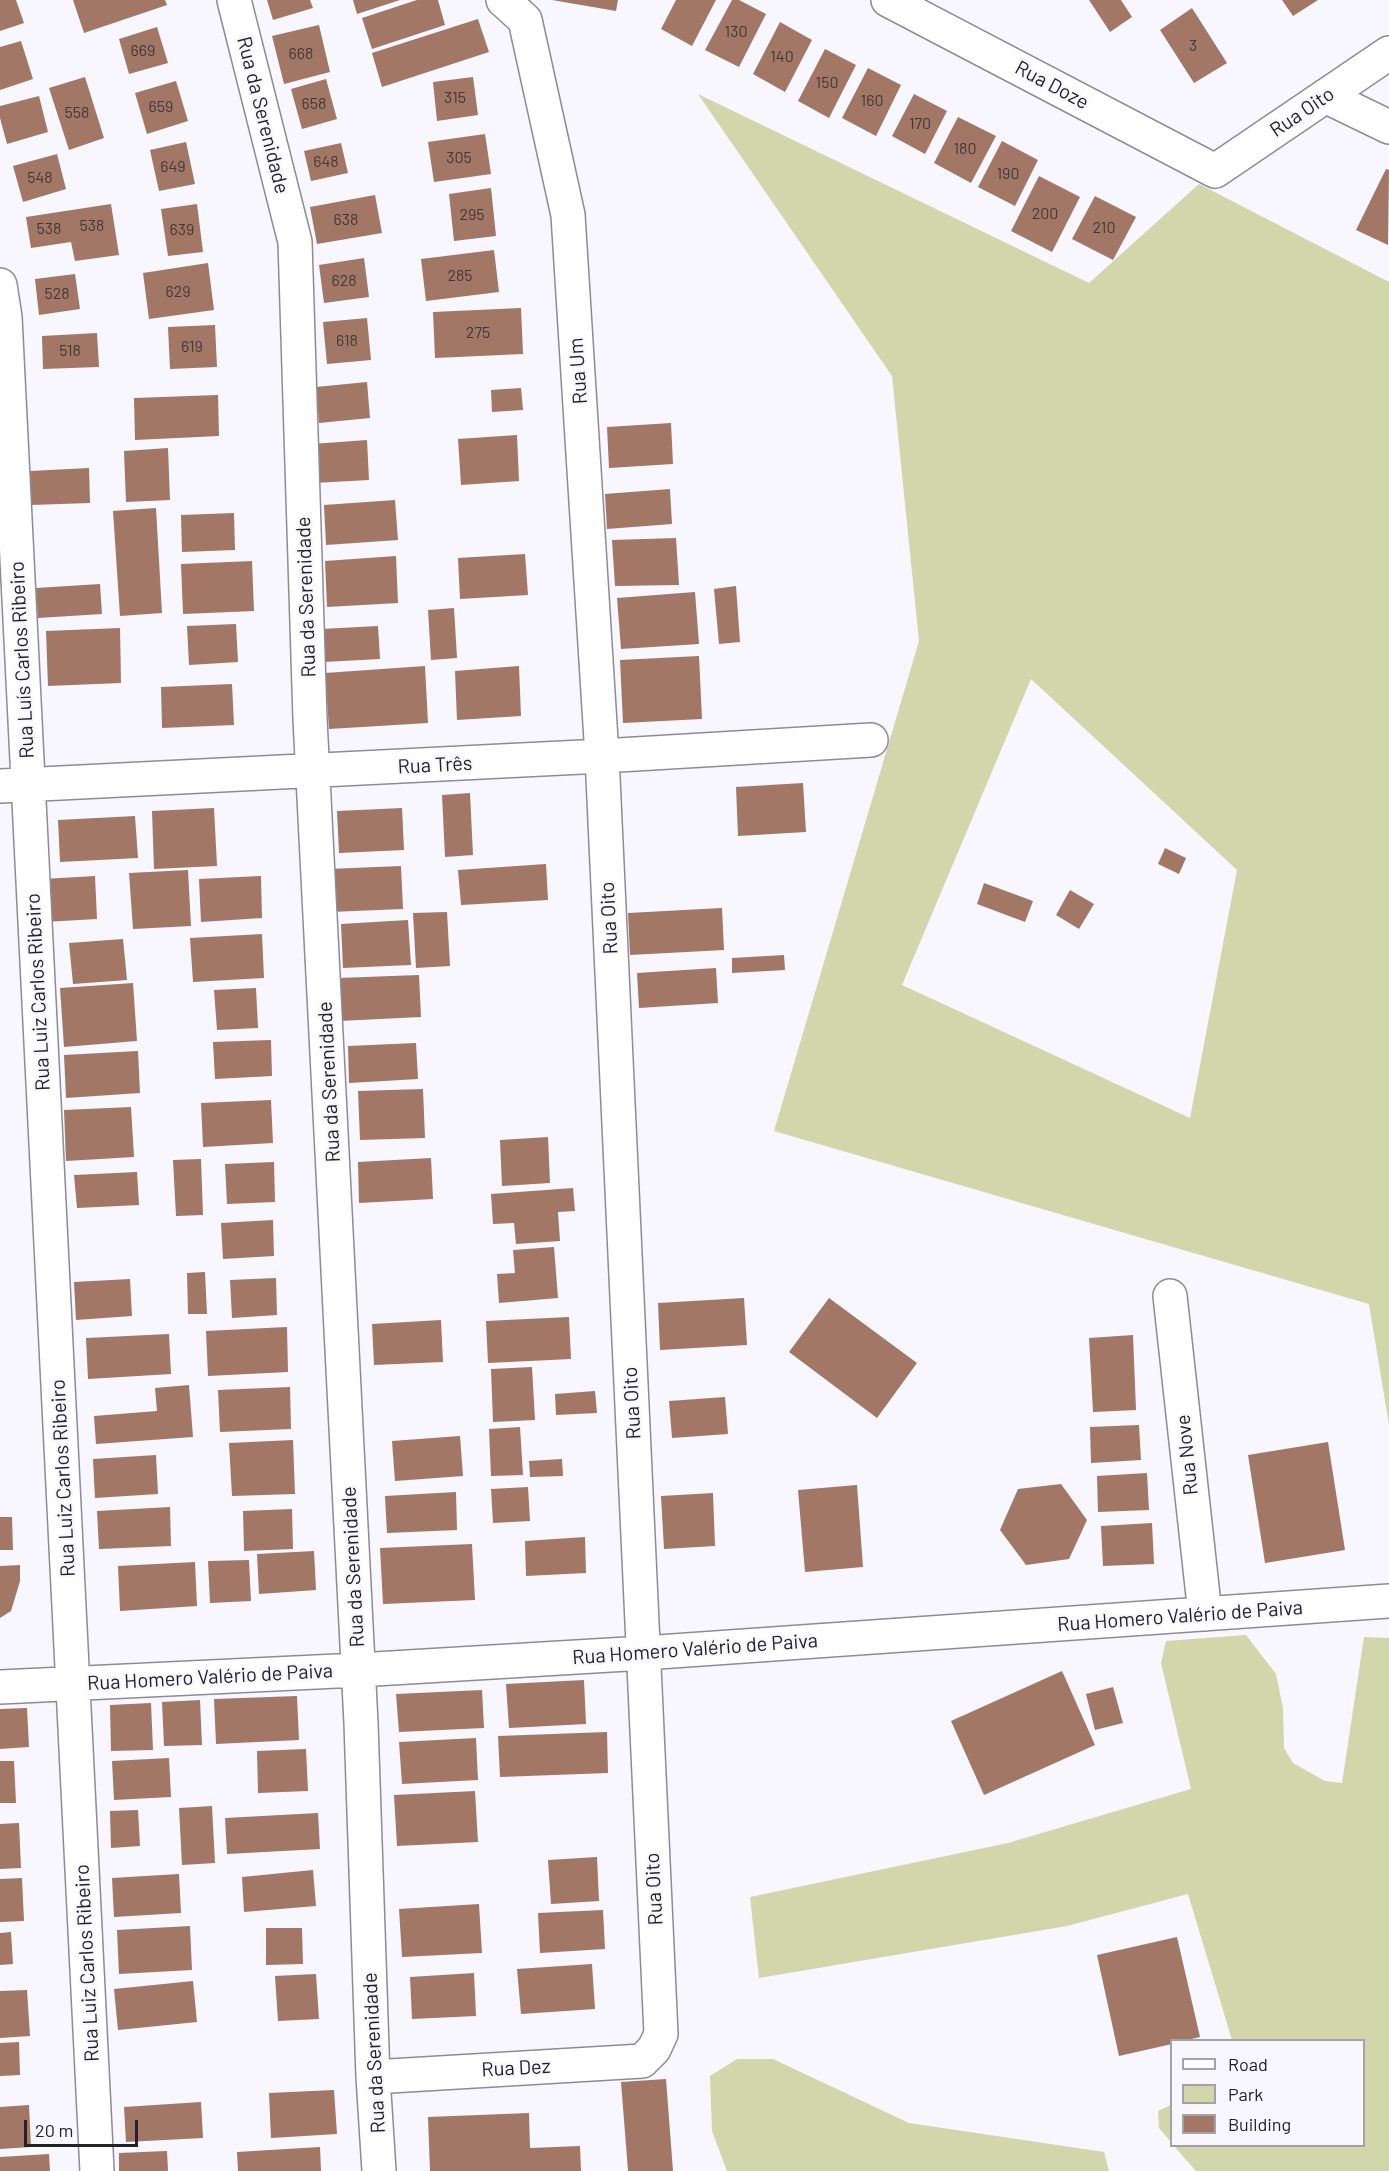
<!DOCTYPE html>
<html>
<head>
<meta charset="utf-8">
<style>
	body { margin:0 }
	#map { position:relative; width:1389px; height:2171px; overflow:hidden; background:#f8f6ff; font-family:Barlow,sans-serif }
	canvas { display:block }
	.legend { position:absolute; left:1170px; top:2039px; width:195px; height:108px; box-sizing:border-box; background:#f8f6ff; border:2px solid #a3a1a9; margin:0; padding:8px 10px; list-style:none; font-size:18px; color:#232227 }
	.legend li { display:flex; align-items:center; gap:12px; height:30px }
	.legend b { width:30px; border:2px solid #a3a1a9 }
	.scale { position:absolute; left:24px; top:2120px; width:114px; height:27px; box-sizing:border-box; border:3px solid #232227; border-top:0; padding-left:8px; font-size:18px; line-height:21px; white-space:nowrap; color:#232227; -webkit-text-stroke:4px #f8f6ff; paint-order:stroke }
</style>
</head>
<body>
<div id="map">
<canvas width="1389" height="2171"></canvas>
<ul class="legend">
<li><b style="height:8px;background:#fff"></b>Road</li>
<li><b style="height:16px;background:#d2d6ab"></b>Park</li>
<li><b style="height:16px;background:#a27766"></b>Building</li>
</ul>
<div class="scale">20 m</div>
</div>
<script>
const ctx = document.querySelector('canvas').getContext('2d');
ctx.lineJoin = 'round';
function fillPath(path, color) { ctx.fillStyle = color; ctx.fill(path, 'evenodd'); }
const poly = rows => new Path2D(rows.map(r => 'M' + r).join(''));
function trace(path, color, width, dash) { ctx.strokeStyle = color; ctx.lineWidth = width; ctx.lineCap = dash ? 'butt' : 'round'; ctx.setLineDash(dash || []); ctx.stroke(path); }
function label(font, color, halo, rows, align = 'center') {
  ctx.font = font + ' Barlow,sans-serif'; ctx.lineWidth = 4.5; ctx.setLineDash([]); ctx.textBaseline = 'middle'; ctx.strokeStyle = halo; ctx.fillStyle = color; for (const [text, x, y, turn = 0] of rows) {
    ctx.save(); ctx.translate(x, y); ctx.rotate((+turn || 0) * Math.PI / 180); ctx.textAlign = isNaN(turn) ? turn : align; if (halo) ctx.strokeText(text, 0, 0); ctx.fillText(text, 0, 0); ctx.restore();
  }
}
fillPath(poly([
	[698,94,1089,283,1199,184,1389,282,1389,1425,1369,1304,774,1131,919,641,892,376],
	[1031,679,1237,870,1190,1118,902,985],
	[1246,1635,1276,1674,1283,1708,1284,1748,1293,1763,1325,1781,1342,1783,1364,1637,1389,1638,1389,2171,1196,2171,1174,2146,1364,2146,1364,2040,1232,2040,1188,1894,1067,1926,759,1978,750,1897,1008,1843,1191,1789,1161,1663,1166,1641],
	[737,2059,773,2059,909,2123,1104,2152,1109,2171,727,2171,712,2131,710,2076],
	[1171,2105,1171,2142,1159,2128,1158,2111]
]), '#d2d6ab');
fillPath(poly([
	[0,0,16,0,24,23,0,31],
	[73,0,165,0,167,5,84,33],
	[267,0,310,0,313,8,273,20],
	[353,0,400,0,357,14],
	[417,0,438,0,445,25,372,49,362,18],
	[552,0,618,0,616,11],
	[676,0,716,0,692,46,661,29],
	[732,0,739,0,766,14,739,67,705,50],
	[1089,0,1121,0,1132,17,1110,32],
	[1282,0,1318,0,1293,16],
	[1192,8,1227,63,1194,83,1160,30],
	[478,19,489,52,382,87,372,53],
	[780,22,812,40,785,92,753,74],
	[319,25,330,72,284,84,272,36],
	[157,27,168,63,129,74,119,39],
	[21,41,33,79,0,90,0,47],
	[825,49,856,65,829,118,798,101],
	[868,68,901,85,876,136,842,118],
	[85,77,104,138,69,150,49,88],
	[473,77,478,115,437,121,433,82],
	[326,79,337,119,302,129,291,89],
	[176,81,188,121,147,134,135,93],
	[914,94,947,111,925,154,892,136],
	[39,96,48,132,7,144,0,118,0,106],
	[958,117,996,136,971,183,934,163],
	[485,134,491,174,434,182,428,142],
	[1002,141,1038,160,1015,206,978,187],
	[186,142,195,184,159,191,150,150],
	[341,143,348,173,311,181,304,151],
	[57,154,66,189,23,202,13,166],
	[1386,169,1389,170,1388,245,1356,230],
	[1039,176,1080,197,1052,252,1011,231],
	[491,188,496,236,454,241,449,194],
	[375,195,382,233,317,244,310,207],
	[1095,196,1136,217,1113,260,1072,239],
	[111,204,119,255,75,261,71,242,31,248,26,217],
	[197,204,203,252,168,256,161,209],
	[494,250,499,292,426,301,421,259],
	[364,258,369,297,324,303,319,265],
	[208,263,214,310,149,319,143,273],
	[75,274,80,309,39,315,35,279],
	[521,308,523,354,435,358,433,312],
	[367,318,371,360,327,364,323,322],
	[215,325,217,367,170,369,168,327],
	[97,333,99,367,43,369,42,336],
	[367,382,370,418,319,423,316,387],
	[521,388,523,410,492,412,491,390],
	[218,395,219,436,135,440,134,398],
	[671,423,673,464,609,468,607,427],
	[517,435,519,481,461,485,458,439],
	[367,440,369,480,314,483,312,444],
	[168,448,170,500,126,502,124,451],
	[89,468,90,503,31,505,30,471],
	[670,489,672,524,607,529,605,494],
	[395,500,398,540,326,545,324,505],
	[156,508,162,613,120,616,113,511],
	[234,513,235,550,182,552,181,515],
	[676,538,679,585,615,586,612,540],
	[525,554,528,595,460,599,458,558],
	[396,556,398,603,327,607,325,561],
	[252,561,254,611,183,614,181,564],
	[100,584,102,614,38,618,36,588],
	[736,586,740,642,719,644,714,589],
	[695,592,699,644,621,649,617,598],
	[454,608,457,658,431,660,428,610],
	[236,624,238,662,189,665,187,626],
	[378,626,380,659,324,662,321,629],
	[120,628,121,683,48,686,46,631],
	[699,656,702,719,623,723,620,660],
	[425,666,428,723,329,729,325,673],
	[519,666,521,716,457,720,455,671],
	[232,684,234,725,162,728,161,687],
	[803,783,806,832,738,836,736,787],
	[470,793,473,855,445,857,442,795],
	[214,808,217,866,154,869,152,811],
	[402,808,404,850,339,853,337,811],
	[135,816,138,858,60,862,58,820],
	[1165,848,1186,858,1179,874,1158,864],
	[546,864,548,900,461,905,458,870],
	[401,866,403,909,330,912,328,869],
	[188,870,191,926,133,929,129,873],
	[95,876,97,919,44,922,43,879],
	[261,876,262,918,201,922,199,879],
	[984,883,1033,901,1025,922,977,904],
	[1070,890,1094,904,1079,929,1056,915],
	[722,908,724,950,630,955,628,913],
	[447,912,450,966,416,968,413,913],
	[408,920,411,965,343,968,341,924],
	[262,934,264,978,193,982,190,938],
	[123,939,127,980,73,984,69,943],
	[784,955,785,970,732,973,732,958],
	[716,968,718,1003,639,1008,637,973],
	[419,975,421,1017,339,1021,338,978],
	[133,983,137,1041,64,1047,60,988],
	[256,988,258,1028,217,1030,214,990],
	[271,1040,272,1076,215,1079,213,1042],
	[416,1043,418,1079,349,1083,348,1046],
	[138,1051,140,1093,66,1098,64,1055],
	[423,1089,425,1138,360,1140,358,1091],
	[271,1100,273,1143,203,1147,201,1103],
	[131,1107,134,1157,66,1161,64,1110],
	[548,1137,550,1183,502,1186,500,1140],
	[431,1158,433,1199,359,1203,358,1162],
	[201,1159,203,1215,176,1216,173,1160],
	[274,1162,275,1202,227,1204,225,1164],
	[137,1172,139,1205,77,1208,74,1175],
	[573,1188,575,1211,558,1212,560,1241,516,1244,514,1223,493,1224,491,1194],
	[273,1220,274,1256,223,1259,221,1223],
	[554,1247,558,1298,499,1303,497,1274,515,1273,513,1250],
	[205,1272,207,1314,188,1314,187,1273],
	[276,1278,277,1315,232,1318,230,1280],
	[130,1279,132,1316,76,1320,74,1282],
	[744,1298,747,1345,660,1350,658,1303],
	[829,1298,917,1363,877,1418,789,1352],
	[569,1317,571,1359,488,1363,486,1321],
	[441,1320,443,1362,374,1365,372,1324],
	[287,1327,288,1372,208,1376,206,1331],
	[169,1334,171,1374,88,1379,86,1338],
	[1133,1335,1136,1410,1093,1412,1089,1338],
	[532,1367,535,1420,493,1422,491,1369],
	[189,1385,193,1437,96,1444,94,1416,157,1411,155,1388],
	[290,1387,291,1429,220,1432,218,1390],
	[595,1391,597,1413,556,1415,555,1394],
	[725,1397,728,1434,672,1438,669,1401],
	[1139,1425,1141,1460,1091,1463,1090,1427],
	[520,1427,523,1475,491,1476,489,1429],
	[460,1436,463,1476,395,1481,392,1441],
	[293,1440,295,1494,232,1496,229,1443],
	[1328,1442,1345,1550,1265,1563,1248,1455],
	[156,1455,158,1494,95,1498,93,1459],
	[562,1459,563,1476,530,1477,529,1461],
	[1147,1473,1149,1510,1098,1512,1097,1476],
	[1061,1484,1087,1520,1069,1559,1026,1565,1000,1530,1018,1489],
	[857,1485,863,1567,805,1572,798,1490],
	[528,1487,530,1521,493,1523,491,1489],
	[456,1492,457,1530,387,1533,385,1496],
	[713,1493,715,1546,664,1549,661,1496],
	[170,1507,171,1546,99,1549,97,1511],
	[292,1509,293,1549,244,1551,243,1511],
	[0,1517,12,1517,13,1550,0,1550],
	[1152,1523,1154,1564,1103,1566,1101,1526],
	[585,1537,586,1573,526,1576,525,1541],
	[472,1544,475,1600,383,1604,380,1548],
	[314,1551,316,1590,259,1594,257,1554],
	[249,1560,251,1601,210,1603,208,1561],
	[195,1562,197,1606,120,1611,118,1566],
	[20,1565,20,1581,11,1611,0,1618,0,1566],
	[1062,1671,1095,1745,984,1795,951,1721],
	[584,1680,586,1724,509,1728,506,1684],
	[1113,1687,1123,1723,1095,1730,1086,1694],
	[482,1690,484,1728,399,1732,396,1694],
	[297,1696,299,1740,216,1744,214,1699],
	[200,1700,202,1745,164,1746,162,1702],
	[151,1703,153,1750,111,1751,110,1705],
	[27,1708,29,1747,0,1749,0,1709],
	[607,1732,608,1773,500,1777,498,1736],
	[476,1738,478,1780,402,1784,399,1742],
	[306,1749,308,1791,258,1793,257,1751],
	[169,1758,171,1797,114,1800,112,1761],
	[0,1761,14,1761,16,1803,0,1803],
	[475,1791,478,1842,397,1846,394,1795],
	[212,1806,215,1863,182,1865,179,1808],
	[138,1810,140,1846,111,1848,110,1811],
	[318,1813,320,1849,227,1854,225,1818],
	[19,1823,21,1868,0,1869,0,1824],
	[597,1857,599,1901,551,1904,548,1860],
	[313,1870,316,1906,244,1912,242,1877],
	[179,1874,181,1913,114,1917,112,1878],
	[22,1878,24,1921,0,1922,0,1879],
	[479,1904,482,1953,402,1957,399,1909],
	[603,1910,605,1949,540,1953,538,1913],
	[190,1926,192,1970,119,1974,117,1930],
	[266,1928,302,1928,303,1964,266,1965],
	[11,1932,13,1964,0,1965,0,1933],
	[1177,1937,1200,2037,1187,2040,1172,2040,1172,2044,1119,2056,1097,1955],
	[592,1964,595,2009,521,2014,517,1969],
	[474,1973,476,2016,412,2019,410,1977],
	[316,1974,319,2019,278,2021,275,1976],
	[193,1981,197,2022,118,2030,114,1989],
	[27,1990,30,2036,0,2038,0,1991],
	[19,2042,20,2075,0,2076,0,2043],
	[666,2079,673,2171,628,2171,621,2082],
	[334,2090,337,2134,271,2138,269,2093],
	[201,2102,203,2138,126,2142,124,2107],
	[29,2105,31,2147,0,2149,0,2107],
	[529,2113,530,2148,580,2146,581,2171,430,2171,428,2117],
	[320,2147,321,2171,238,2171,237,2152],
	[167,2151,168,2171,119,2171,119,2153],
	[49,2154,50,2171,0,2171,0,2157]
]), '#a27766');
const minor = poly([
	[234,0,295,242,310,719,361,1723,373,2077,379,2171],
	[888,0,1215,171,1389,53],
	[1325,96,1389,127],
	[0,285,5,317,97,2171],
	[0,786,602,756,871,740],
	[1170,1296,1205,1614],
	[0,1687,358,1670,644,1653,1389,1601],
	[373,2077,642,2061,654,2049,661,2034,602,756,568,215,525,20,503,0]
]);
trace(minor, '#8d8b98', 36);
trace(minor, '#fff', 33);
label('16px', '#433737', null, [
	["130",736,32],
	["3",1193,46],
	["669",143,51],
	["668",301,54],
	["140",782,57],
	["150",827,83],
	["315",455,98],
	["160",872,101],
	["658",314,104],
	["659",161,107],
	["558",77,113],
	["170",920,124],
	["180",965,149],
	["305",459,158],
	["648",326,162],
	["649",173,167],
	["190",1008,174],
	["548",40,178],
	["200",1045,214],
	["295",472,215],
	["638",346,220],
	["538",92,226],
	["210",1104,228],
	["538",49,229],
	["639",182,230],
	["285",460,276],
	["628",344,281],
	["629",178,292],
	["528",57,294],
	["275",478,333],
	["618",347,341],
	["619",192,347],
	["518",70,351]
]);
label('20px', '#232227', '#f8f6ff', [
	["Rua Doze",1052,85,28],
	["Rua Oito",1302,112,-34],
	["Rua da Serenidade",263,115,76],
	["Rua Um",578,371,-94],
	["Rua da Serenidade",306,597,-92],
	["Rua Luís Carlos Ribeiro",22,660,-93],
	["Rua Três",435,765,-3],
	["Rua Oito",609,918,-93],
	["Rua Luiz Carlos Ribeiro",38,992,-93],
	["Rua da Serenidade",329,1082,-93],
	["Rua Oito",632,1403,-93],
	["Rua Nove",1187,1455,-96],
	["Rua Luiz Carlos Ribeiro",63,1478,-93],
	["Rua da Serenidade",353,1567,-93],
	["Rua Homero Valério de Paiva",1180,1616,-4],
	["Rua Homero Valério de Paiva",695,1649,-4],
	["Rua Homero Valério de Paiva",210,1677,-3],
	["Rua Oito",654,1889,-93],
	["Rua Luiz Carlos Ribeiro",87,1963,-93],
	["Rua da Serenidade",374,2053,-93],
	["Rua Dez",516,2068,-3]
]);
</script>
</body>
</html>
